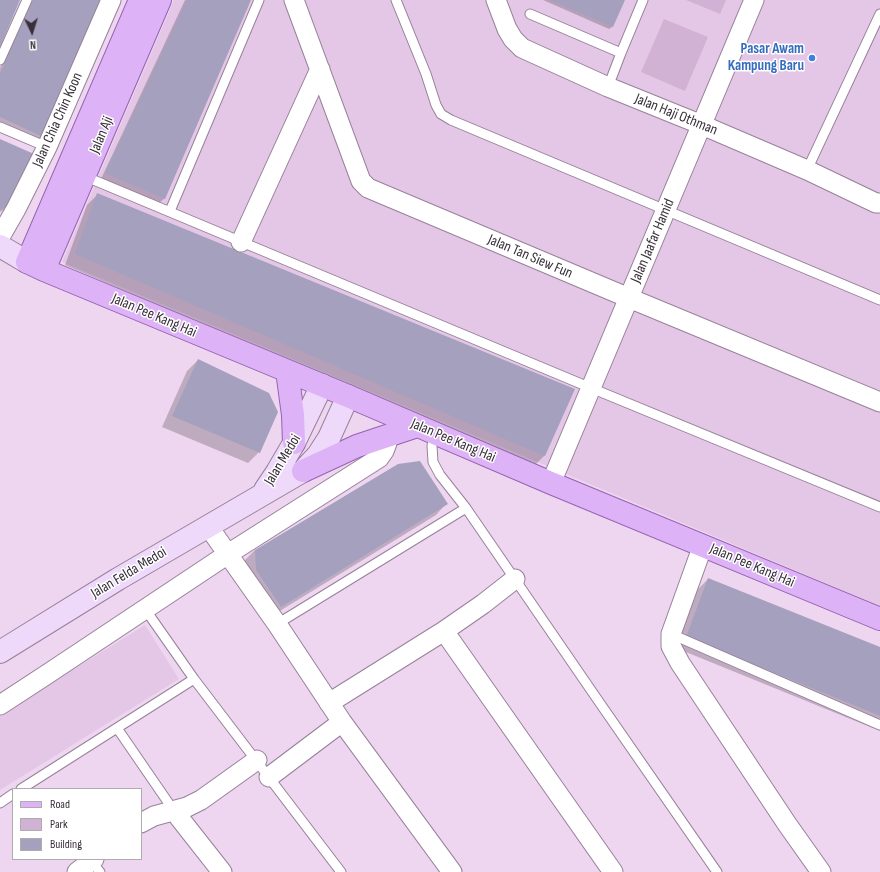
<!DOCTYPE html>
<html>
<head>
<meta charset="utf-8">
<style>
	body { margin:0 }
	#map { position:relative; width:880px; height:872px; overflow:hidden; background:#eed6f0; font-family:"Sofia Sans Condensed",sans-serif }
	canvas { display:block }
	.legend { position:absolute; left:12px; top:788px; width:130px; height:72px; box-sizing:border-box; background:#fff; border:1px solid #afacb0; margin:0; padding:5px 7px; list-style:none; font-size:12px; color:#382f39 }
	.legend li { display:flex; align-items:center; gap:8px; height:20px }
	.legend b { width:20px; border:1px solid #afacb0 }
	.north { position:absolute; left:12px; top:12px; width:40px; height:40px; -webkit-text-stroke:3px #fff; paint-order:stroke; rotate:176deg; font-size:11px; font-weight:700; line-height:16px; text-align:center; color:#382f39 }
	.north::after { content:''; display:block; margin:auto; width:14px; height:18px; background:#382f39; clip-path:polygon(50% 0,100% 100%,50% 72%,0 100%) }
</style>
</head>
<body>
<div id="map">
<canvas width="880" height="872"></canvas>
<ul class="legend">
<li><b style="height:5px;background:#ddb2f7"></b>Road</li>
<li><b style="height:11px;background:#d2b2d4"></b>Park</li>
<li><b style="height:11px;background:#a4a0be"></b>Building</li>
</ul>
<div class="north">N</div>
</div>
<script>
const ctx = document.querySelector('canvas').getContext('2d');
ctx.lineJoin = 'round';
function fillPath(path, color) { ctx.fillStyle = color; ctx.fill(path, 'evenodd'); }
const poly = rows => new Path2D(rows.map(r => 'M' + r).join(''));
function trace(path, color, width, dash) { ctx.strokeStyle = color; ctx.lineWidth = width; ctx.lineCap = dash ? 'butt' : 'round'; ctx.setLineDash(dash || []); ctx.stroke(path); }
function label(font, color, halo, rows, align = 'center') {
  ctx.font = font + ' "Sofia Sans Condensed",sans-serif'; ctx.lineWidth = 3; ctx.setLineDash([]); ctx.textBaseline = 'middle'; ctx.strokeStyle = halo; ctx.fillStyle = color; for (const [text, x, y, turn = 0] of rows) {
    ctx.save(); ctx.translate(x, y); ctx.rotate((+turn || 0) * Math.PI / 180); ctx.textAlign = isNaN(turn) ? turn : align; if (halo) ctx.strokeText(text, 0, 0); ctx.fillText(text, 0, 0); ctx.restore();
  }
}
fillPath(poly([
	[174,0,880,0,880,606,62,262],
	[145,625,179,679,0,790,0,715]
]), '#e4c7e6');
fillPath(poly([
	[686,0,726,0,720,14],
	[664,19,708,37,685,91,641,72]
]), '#d2b2d4');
fillPath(poly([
	[31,0,102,0,42,136,37,141,0,125,0,68],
	[185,0,250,0,165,198,159,203,101,179],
	[543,0,623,0,612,27,609,29],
	[0,140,32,155,4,210,0,212],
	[98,194,573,390,544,456,533,467,65,265,87,205],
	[198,360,259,452,248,463,162,427,187,371],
	[446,504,436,515,270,617,246,581,244,561,255,550],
	[708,579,880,648,880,731,676,648,697,590]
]), '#0003');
fillPath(poly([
	[0,0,20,0,0,47],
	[33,0,103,0,43,137,0,117,0,73],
	[187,0,251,0,165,199,105,173],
	[550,0,625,0,613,27],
	[0,139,34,154,11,205,0,210],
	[97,193,575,389,545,456,75,254],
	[198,359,269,393,278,412,260,453,172,416],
	[420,461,448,504,281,607,256,570,255,550,398,464],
	[708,578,880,647,880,716,686,637]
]), '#a4a0be');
const lane = poly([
	[396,0,426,74,436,105,441,114,451,120,880,300],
	[530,14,621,53],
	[0,60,27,0],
	[608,87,621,53,643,0],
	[0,127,47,147],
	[807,170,880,14],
	[84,176,591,388,880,507],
	[170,211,259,0],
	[434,433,432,446,433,462,440,475,466,508,595,696,717,872],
	[145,609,194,679,341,872],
	[277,624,466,508],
	[671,634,880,725],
	[117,728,174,811],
	[21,789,194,679],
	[0,803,13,794],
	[91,861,100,872]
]);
const street = poly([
	[294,0,361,181,368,188,629,298,880,402],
	[496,0,507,29,513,39,522,48,608,87,702,125,807,170,876,203,880,203],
	[0,237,16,209,47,147,111,0],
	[241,242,320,69],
	[551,483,754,0],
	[208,526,277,624,342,722,452,872],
	[703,545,671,634,671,646,680,663,787,824,821,872],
	[444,631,613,872],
	[329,703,444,631,483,604,515,579],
	[0,705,49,673,228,554,379,458,384,451,387,443,388,435],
	[269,777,342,722],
	[174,811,222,872],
	[141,823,154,816,187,807,201,800,257,760],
	[77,872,94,859]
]);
const secondary = poly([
	[0,246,27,262],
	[265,490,277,472,294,443,322,385],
	[0,652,118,579,303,471,318,455,329,438,348,396]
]);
const primary = poly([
	[140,0,27,262,44,270,348,396,551,483,880,619],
	[44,270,160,0],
	[287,371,293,415,294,443],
	[303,471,357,446,417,426]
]);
trace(lane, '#978199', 11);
trace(street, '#978199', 21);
trace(secondary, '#978199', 24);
trace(primary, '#9463b1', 24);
trace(lane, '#fff', 9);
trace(street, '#fff', 19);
trace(secondary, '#eed9fb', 22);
trace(primary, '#ddb2f7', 22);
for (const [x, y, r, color] of [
	[812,58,4,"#3f7fe0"]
]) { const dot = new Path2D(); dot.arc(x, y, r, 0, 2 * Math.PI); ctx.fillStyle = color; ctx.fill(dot); trace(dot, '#fff', 1.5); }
label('bold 15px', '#366cbe', '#fff', [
	["Pasar Awam",804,49],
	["Kampung Baru",804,66]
], 'right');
label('15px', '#382f39', '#fff', [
	["Jalan Haji Othman",676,115,22],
	["Jalan Chia Chin Koon",58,120,-66],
	["Jalan Aji",102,135,-67],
	["Jalan Jaafar Hamid",653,241,-67],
	["Jalan Tan Siew Fun",530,257,23],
	["Jalan Pee Kang Hai",154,316,23],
	["Jalan Pee Kang Hai",453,441,23],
	["Jalan Medoi",283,460,-59],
	["Jalan Pee Kang Hai",752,566,23],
	["Jalan Felda Medoi",129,573,-31]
]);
</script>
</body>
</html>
